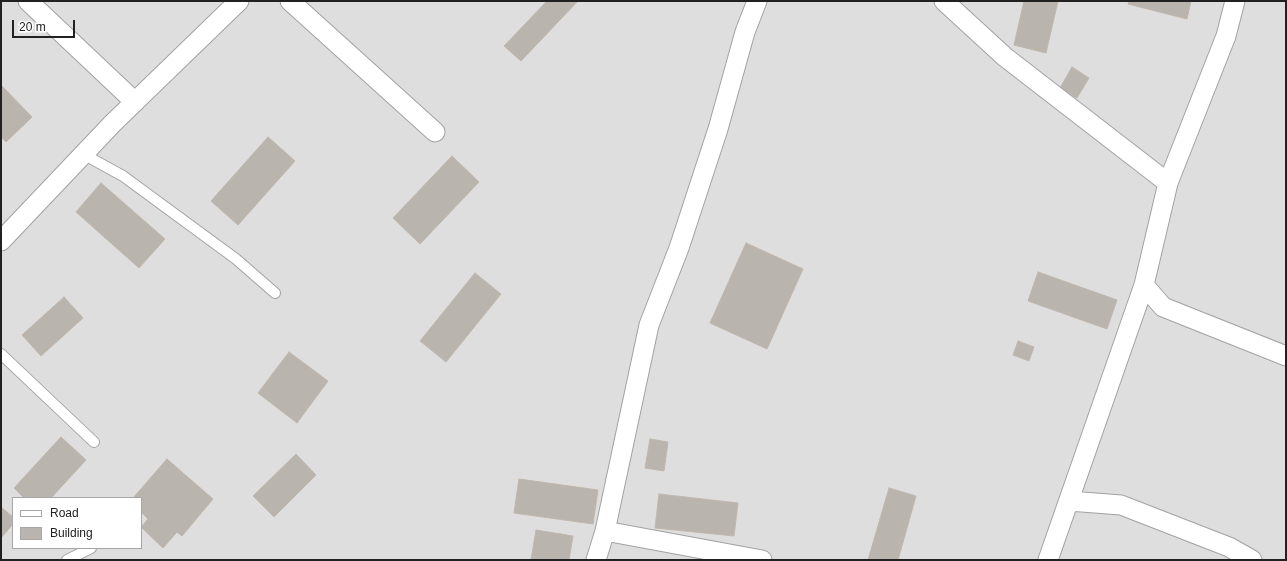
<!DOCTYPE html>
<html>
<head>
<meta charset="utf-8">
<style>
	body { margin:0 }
	#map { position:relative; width:1287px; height:561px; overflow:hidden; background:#f0efe9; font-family:Arial,sans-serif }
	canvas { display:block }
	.frame { position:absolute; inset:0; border:2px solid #212121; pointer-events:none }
	.legend { position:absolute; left:12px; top:497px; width:130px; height:52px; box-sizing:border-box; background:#fff; border:1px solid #a6a6a6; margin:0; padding:5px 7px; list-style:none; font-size:12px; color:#212121 }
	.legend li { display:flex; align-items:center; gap:8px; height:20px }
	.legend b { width:20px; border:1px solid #a6a6a6 }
	.scale { position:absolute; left:12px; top:20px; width:63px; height:18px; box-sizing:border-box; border:2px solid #212121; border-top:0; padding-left:5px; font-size:12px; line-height:14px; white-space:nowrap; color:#212121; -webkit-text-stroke:3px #fff; paint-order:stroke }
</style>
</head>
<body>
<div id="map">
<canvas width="1287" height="561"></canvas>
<div class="frame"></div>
<ul class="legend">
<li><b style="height:5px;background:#fff"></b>Road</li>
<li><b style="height:11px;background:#bab4af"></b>Building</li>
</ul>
<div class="scale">20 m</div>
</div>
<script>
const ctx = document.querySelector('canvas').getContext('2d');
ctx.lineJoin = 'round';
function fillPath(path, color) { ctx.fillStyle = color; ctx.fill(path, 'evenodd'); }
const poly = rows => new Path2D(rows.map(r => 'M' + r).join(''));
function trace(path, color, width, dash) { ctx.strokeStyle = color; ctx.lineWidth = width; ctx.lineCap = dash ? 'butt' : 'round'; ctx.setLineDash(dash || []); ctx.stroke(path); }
fillPath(poly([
	[1,1,1286,1,1286,560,1,560],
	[13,498,141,498,141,548,13,548]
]), '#dfdede');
const building = poly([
	[547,1,577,2,521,61,504,46,547,1],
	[1024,1,1058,1,1046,53,1014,45,1024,1],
	[1129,1,1191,1,1187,19,1128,4,1129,1],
	[1072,67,1089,78,1077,98,1060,88,1072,67],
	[1,85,32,117,6,142,1,137,1,85],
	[268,137,295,161,238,225,211,201,268,137],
	[452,156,479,182,420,244,393,218,452,156],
	[101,183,165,239,139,268,76,212,101,183],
	[746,243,803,269,767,349,710,323,746,243],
	[1038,272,1117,300,1107,329,1028,301,1038,272],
	[475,273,501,294,446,362,420,341,475,273],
	[64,297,83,318,41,356,22,335,64,297],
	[1018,341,1034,347,1029,361,1013,355,1018,341],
	[289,352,328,381,297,423,258,393,289,352],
	[61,437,86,460,51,498,24,498,14,488,61,437],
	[650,439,668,442,664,471,645,468,650,439],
	[296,454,316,475,274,517,253,496,296,454],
	[167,459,213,499,182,536,177,532,163,548,141,527,148,519,141,512,141,498,133,498,167,459],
	[519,479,598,490,593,524,514,513,519,479],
	[889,488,916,496,898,560,868,560,889,488],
	[659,494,738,503,734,536,655,528,659,494],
	[1,507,13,517,13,524,1,538,1,507],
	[536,530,573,536,569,560,531,560,536,530]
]);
fillPath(building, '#bab4af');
trace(building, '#c1b7ac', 1);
const lane = poly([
	[83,154,123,176,236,259,275,293],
	[1,354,94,442],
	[67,560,91,548]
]);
const street = poly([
	[28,1,135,102],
	[290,1,435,132],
	[944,1,1005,57,1168,183],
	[1,241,113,123,239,1],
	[1144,285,1163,307,1286,356],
	[1069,501,1121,505,1229,547,1252,560],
	[605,531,649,325,679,248,718,129,745,32,757,1],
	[596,560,605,531,762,560],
	[1048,560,1144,285,1168,183,1226,36,1235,1]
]);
trace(lane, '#a2a2a2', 12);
trace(street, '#a2a2a2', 21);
trace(lane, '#fff', 10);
trace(street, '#fff', 19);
</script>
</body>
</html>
